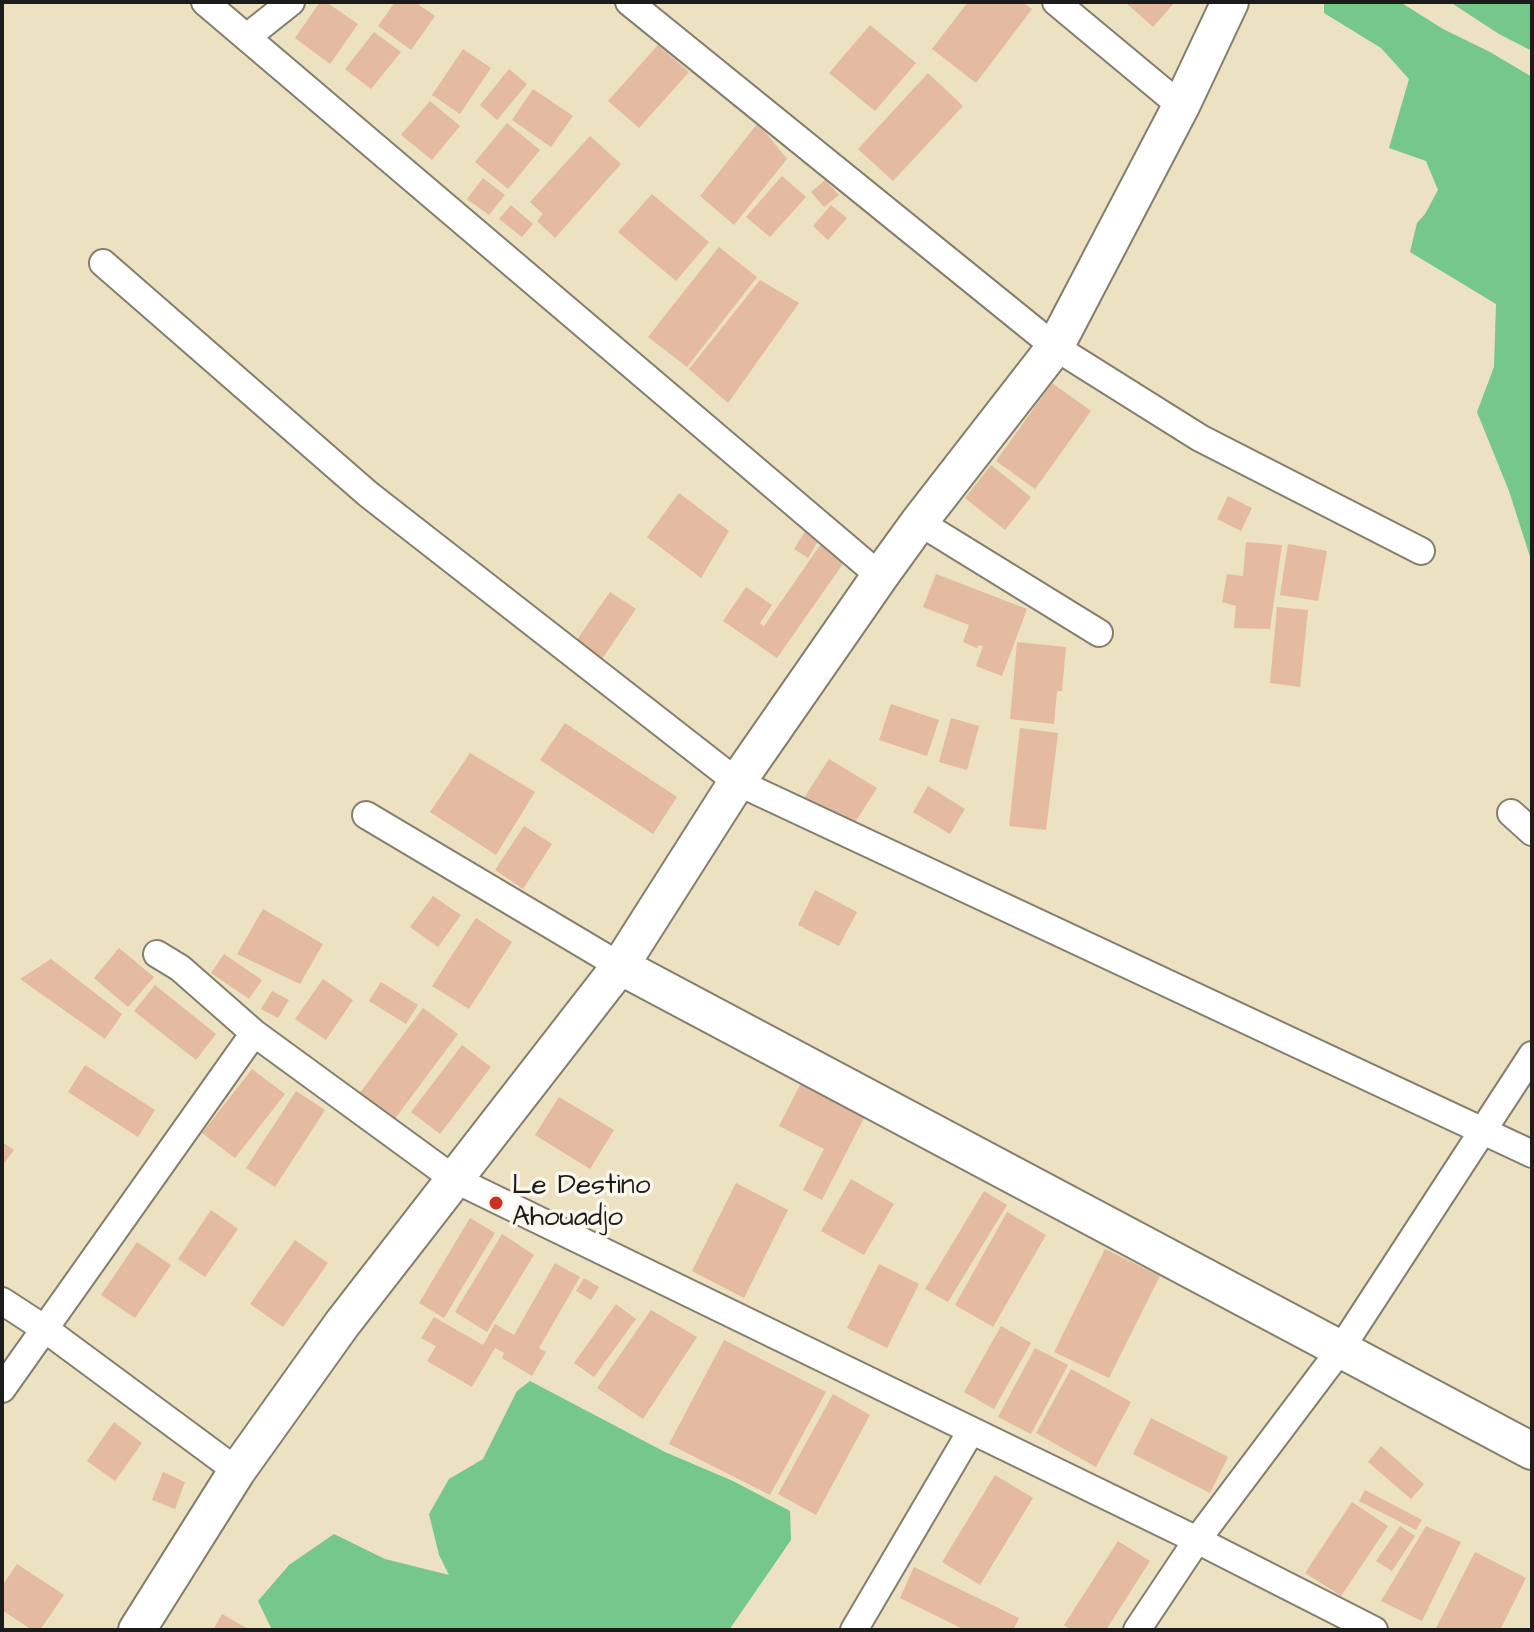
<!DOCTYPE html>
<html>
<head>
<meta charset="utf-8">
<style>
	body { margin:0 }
	#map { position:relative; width:1534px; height:1632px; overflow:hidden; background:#ece1c0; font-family:"Architects Daughter",sans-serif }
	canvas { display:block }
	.frame { position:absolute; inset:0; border:4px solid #1c1c1c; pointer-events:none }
</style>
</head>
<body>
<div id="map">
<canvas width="1534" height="1632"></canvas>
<div class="frame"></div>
</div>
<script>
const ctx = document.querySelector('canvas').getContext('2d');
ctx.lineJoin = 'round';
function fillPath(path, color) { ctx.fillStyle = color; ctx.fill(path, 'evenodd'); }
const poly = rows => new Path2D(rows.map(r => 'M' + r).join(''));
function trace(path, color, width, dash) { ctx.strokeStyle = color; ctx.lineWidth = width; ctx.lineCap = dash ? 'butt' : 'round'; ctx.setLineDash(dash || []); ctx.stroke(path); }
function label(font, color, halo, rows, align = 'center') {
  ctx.font = font + ' "Architects Daughter",sans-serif'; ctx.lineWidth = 7; ctx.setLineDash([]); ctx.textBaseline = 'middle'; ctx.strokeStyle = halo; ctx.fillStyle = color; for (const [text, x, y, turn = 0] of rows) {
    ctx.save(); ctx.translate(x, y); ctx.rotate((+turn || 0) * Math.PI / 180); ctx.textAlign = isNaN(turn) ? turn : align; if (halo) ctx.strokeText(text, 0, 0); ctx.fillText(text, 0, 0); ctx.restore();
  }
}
fillPath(poly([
	[1324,2,1400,2,1443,29,1490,52,1532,77,1532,563,1509,491,1477,412,1494,367,1496,304,1410,252,1417,223,1425,214,1438,190,1426,161,1389,148,1409,79,1381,48,1324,13],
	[1450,2,1532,2,1532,51,1499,34],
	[530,1381,665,1452,733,1481,790,1511,791,1540,729,1630,272,1630,258,1601,289,1565,334,1534,385,1559,449,1575,439,1555,429,1514,449,1479,483,1459,517,1391]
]), '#75c78a');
fillPath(poly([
	[320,2,326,2,358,24,330,64,295,38],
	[395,2,415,2,435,16,411,50,378,26],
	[968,2,1022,2,1032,9,976,83,932,49],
	[1125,2,1175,2,1153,27],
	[870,25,916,63,875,111,829,73],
	[374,32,401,52,371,89,345,69],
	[658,45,689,72,639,128,608,101],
	[463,49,491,68,460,114,432,95],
	[509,69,527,84,497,120,480,105],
	[928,73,963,106,893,181,858,149],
	[533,89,573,116,551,147,512,120],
	[430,101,460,126,432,160,401,135],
	[507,123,540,150,508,189,475,162],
	[758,123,787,159,734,225,700,196],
	[590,136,621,164,555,238,537,221,543,214,530,202],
	[782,176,806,197,770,237,746,217],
	[483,178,505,195,489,215,467,199],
	[825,180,839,195,824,207,811,192],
	[652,194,709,242,676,281,618,232],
	[511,205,533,224,522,237,499,219],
	[831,205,847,218,828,240,813,226],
	[719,247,757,277,687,367,648,337],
	[760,280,799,303,728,403,689,369],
	[1052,383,1091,411,1035,489,996,461],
	[991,465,1031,497,1005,530,965,498],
	[679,493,729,531,701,578,647,537],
	[1228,496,1252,508,1241,531,1217,519],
	[809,525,822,534,808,558,794,549],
	[823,541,847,558,777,658,723,621,746,587,772,605,760,623,764,626],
	[1246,542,1282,545,1270,629,1234,628,1236,606,1222,602,1227,574,1243,576],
	[1288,544,1327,551,1318,601,1280,595],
	[936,574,1027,609,1002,676,976,666,983,646,979,645,977,648,963,642,969,625,923,607],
	[610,592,636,609,600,662,574,644],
	[1277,607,1308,610,1300,687,1270,683],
	[1017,642,1066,647,1062,691,1057,691,1054,724,1010,719],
	[891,704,939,720,927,756,879,740],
	[951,718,979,726,967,770,939,762],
	[565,723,677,797,653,834,540,760],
	[1020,728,1058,733,1046,830,1009,826],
	[470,753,535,792,496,855,430,812],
	[829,759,877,788,852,827,804,798],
	[928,786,965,809,950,834,913,812],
	[524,826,552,844,523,889,495,870],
	[815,890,857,912,839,946,798,925],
	[433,896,461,915,438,947,410,927],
	[263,909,323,944,300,984,237,954],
	[476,918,512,942,469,1009,432,986],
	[119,948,154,977,128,1007,94,978],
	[224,954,262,980,249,999,211,973],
	[51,959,122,1014,105,1039,20,979],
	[323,979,353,1000,326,1040,295,1019],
	[381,982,418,1005,406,1024,369,1001],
	[155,985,216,1034,196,1060,134,1011],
	[272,991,289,1000,278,1018,261,1009],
	[423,1008,458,1034,394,1120,359,1094],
	[462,1045,491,1067,440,1134,411,1112],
	[85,1065,155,1110,138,1137,68,1092],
	[252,1069,285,1094,235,1158,202,1133],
	[801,1083,865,1116,822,1200,803,1190,824,1149,779,1126],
	[296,1091,325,1110,275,1187,246,1168],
	[559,1097,614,1130,590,1169,535,1135],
	[2,1142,14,1150,2,1166],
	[851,1179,894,1204,864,1255,821,1231],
	[736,1183,788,1210,744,1298,692,1271],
	[984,1191,1007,1205,948,1302,925,1289],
	[211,1210,238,1229,205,1277,178,1259],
	[1007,1212,1046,1235,993,1327,955,1305],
	[470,1218,495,1233,444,1318,419,1303],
	[502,1234,534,1255,487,1332,455,1312],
	[295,1240,328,1263,283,1327,250,1304],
	[137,1242,171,1265,135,1318,101,1295],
	[1105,1249,1160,1276,1109,1378,1054,1352],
	[555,1263,580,1277,539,1348,546,1352,532,1376,502,1358,504,1353,495,1348,472,1387,427,1361,436,1346,421,1338,434,1317,483,1345,495,1324,514,1335],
	[879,1264,919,1284,887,1348,847,1328],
	[584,1278,599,1287,591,1300,576,1291],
	[616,1304,636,1319,594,1377,574,1363],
	[651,1310,697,1337,643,1419,597,1388],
	[1001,1326,1031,1343,994,1409,964,1392],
	[724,1340,826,1392,770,1495,669,1444],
	[1035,1348,1068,1365,1031,1434,998,1417],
	[1071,1369,1131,1402,1096,1467,1036,1433],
	[833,1394,870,1415,816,1515,778,1494],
	[1151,1418,1228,1457,1210,1493,1133,1454],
	[114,1422,142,1443,115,1481,87,1461],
	[1381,1446,1424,1484,1411,1499,1368,1462],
	[163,1472,185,1482,175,1509,152,1500],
	[995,1475,1033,1498,980,1585,942,1562],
	[1365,1490,1422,1520,1416,1530,1359,1501],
	[1352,1502,1388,1526,1341,1596,1305,1573],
	[1400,1526,1415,1536,1392,1571,1376,1561],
	[1426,1526,1461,1542,1422,1621,1381,1601],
	[1118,1541,1150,1561,1106,1630,1071,1630,1064,1625],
	[1475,1552,1526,1578,1500,1630,1435,1630],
	[17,1564,64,1595,40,1630,32,1630,2,1610,2,1586],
	[914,1567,1019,1618,1013,1630,965,1630,900,1598],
	[222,1614,250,1630,213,1630]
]), '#e4baa0');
const street = poly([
	[205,2,880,576],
	[629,2,1055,347,1200,438,1421,551],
	[1056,2,1181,106],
	[247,37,291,2],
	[103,263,368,494,737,782,1532,1154],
	[919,522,1099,633],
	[1511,813,1532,832],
	[366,815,620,966],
	[157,954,180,968,254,1033,454,1179,1197,1540,1374,1630],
	[2,1301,45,1329,237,1471],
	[2,1389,254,1033],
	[854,1630,971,1431],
	[1137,1630,1197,1540,1340,1350,1532,1055]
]);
const secondary = poly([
	[620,966,1532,1451],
	[137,1630,237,1471,342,1324,620,966,737,782,880,576,919,522,1055,347,1181,106,1230,2]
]);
trace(street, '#847e6e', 30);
trace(secondary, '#847e6e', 40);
trace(street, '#fff', 26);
trace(secondary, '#fff', 36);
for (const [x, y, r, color] of [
	[496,1203,8,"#c8321e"]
]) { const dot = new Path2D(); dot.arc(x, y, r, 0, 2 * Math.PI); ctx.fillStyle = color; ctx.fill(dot); trace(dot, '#fbf7ec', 3); }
label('28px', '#1c1c1c', '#fbf7ec', [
	["Le Destino",512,1187],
	["Ahouadjo",512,1219]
], 'left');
</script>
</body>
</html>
